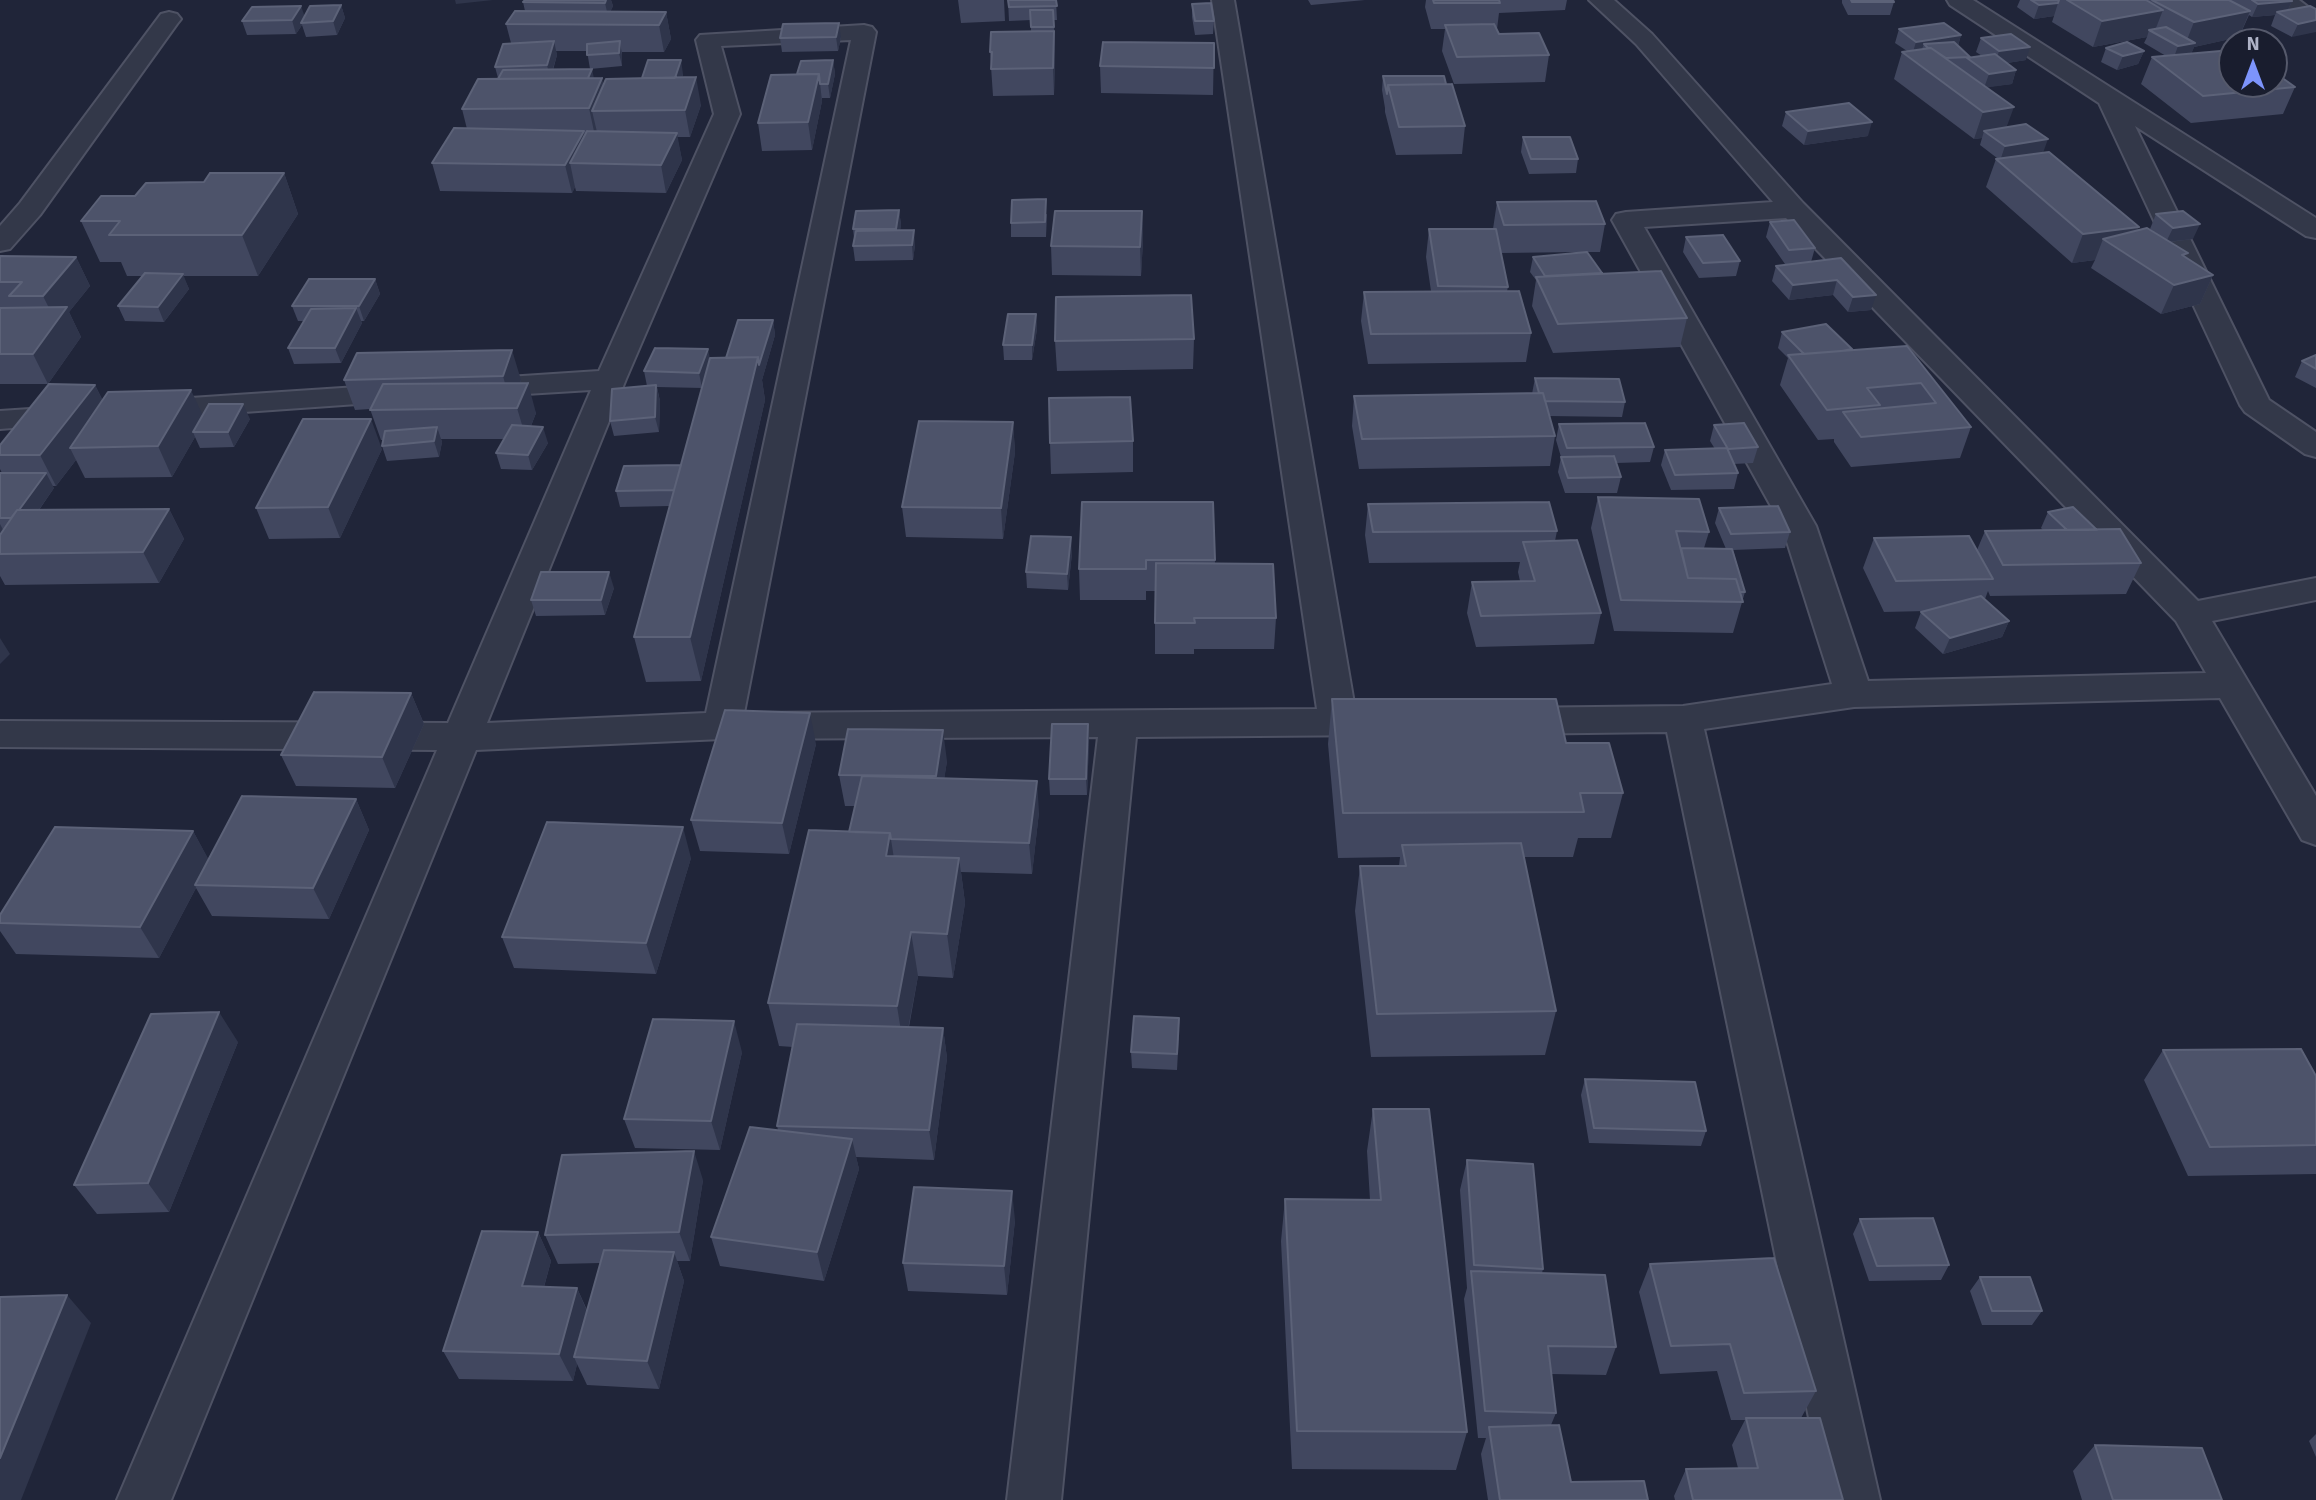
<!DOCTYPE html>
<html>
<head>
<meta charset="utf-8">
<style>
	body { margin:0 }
	#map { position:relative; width:2316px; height:1500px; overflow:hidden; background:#202539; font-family:Signika,sans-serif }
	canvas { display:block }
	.north { position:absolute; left:2218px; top:28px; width:70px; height:70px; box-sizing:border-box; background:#191d2e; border:2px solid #55596b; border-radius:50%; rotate:0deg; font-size:19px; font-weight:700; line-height:28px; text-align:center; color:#aeb2c6 }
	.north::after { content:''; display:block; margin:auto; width:24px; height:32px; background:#7d94fc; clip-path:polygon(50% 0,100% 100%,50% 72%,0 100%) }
</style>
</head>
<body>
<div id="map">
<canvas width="2316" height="1500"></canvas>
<div class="north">N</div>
</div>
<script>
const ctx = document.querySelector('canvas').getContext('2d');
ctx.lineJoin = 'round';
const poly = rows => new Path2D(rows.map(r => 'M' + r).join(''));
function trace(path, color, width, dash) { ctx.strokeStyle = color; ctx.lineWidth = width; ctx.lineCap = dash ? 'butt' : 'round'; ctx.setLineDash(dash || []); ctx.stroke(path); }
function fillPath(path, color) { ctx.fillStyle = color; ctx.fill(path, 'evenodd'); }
const minor = poly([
	[1212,0,1234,0,1355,709,1380,709,1393,713,1399,722,1393,731,1380,735,1136,737,1061,1500,1007,1500,1098,737,722,739,476,750,171,1500,117,1500,437,750,0,747,0,721,448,723,591,390,477,397,466,395,462,388,466,381,477,379,599,371,714,114,696,40,700,35,864,25,872,27,876,32,744,713,1317,709,1212,0],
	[851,40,706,713,487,723,626,379,740,114,721,46,851,40],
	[1589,0,1614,0,1652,34,1803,203,2198,601,2316,578,2316,600,2212,621,2316,796,2316,845,2302,840,2220,698,1854,707,1704,729,1880,1500,1826,1500,1667,732,1507,734,1494,730,1488,721,1494,712,1507,708,1683,706,1832,684,1782,526,1612,220,1616,214,1626,212,1773,202,1636,44,1589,0],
	[1786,218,2176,621,2206,673,1868,681,1816,526,1644,227,1786,218],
	[1947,0,1973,0,2316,218,2316,238,2306,236,2135,126,2269,400,2316,432,2316,457,2305,454,2245,412,2240,405,2099,103,1950,5,1947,0],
	[2274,0,2299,0,2316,13,2316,29,2294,20,2274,0],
	[169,12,177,14,181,19,177,24,40,215,10,249,0,251,0,226,20,203,161,14,169,12],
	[403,384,414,386,419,393,414,400,145,419,134,417,129,410,134,403,145,401,403,384],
	[75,406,86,408,91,415,86,422,0,429,0,411,75,406]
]);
trace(minor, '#4e5264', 4);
fillPath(minor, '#333849');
fillPath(poly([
	[611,0,613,6,610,12,666,12,671,39,664,52,622,52,622,66,590,69,587,51,556,51,557,55,553,70,594,78,604,85,642,78,683,74,682,78,701,105,690,137,677,137,682,160,666,193,576,191,575,187,572,193,440,191,432,163,467,129,462,109,498,78,495,67,511,43,506,24,525,11,523,2],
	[958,0,1004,0,1005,21,961,23],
	[1008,0,1056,0,1057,20,1054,20,1055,57,1054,95,993,96,990,52,1031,31,1031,20,1009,21],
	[1308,0,1365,0,1311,5],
	[1426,0,1567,0,1565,10,1499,13,1497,29,1499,34,1549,55,1545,82,1454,84,1442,51,1445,29,1431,29,1425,7],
	[1842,0,1893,0,1894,2,1890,15,1848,15,1842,3],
	[2020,0,2146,0,2148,1,2148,0,2290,0,2292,1,2288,10,2310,6,2292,37,2271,26,2275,15,2252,17,2249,15,2239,37,2194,47,2191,54,2295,87,2283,114,2191,123,2141,84,2152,57,2166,56,2144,43,2147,37,2093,47,2052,22,2054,16,2034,19,2017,7],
	[1192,4,1214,21,1213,34,1195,35,1192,17],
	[341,5,345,18,337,35,306,37,302,25,296,34,247,35,242,21,305,16],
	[1899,29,1961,35,1958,46,1969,58,1982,56,1976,52,1981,38,2026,60,2007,63,2016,70,2012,84,1986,87,2007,127,2043,153,2138,231,2157,234,2150,229,2156,214,2193,239,2169,242,2186,257,2213,275,2200,304,2161,314,2091,268,2095,260,2072,263,1986,187,1996,159,1997,158,1980,145,1982,138,1974,139,1894,79,1902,52,1907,51,1895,43],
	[841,37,838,51,782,52,780,38],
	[1214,43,1213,95,1101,93,1100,66],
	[2106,48,2144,51,2138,64,2117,70,2101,62],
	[833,60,835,74,830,98,822,98,822,101,812,150,762,151,758,123,798,74],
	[1383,76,1446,84,1465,126,1462,154,1396,155,1385,112,1385,108,1382,90],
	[1786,112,1868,136,1804,145,1782,126],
	[1523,137,1578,159,1576,173,1529,174,1521,152],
	[284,173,298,214,258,276,183,276,189,289,164,322,125,321,118,306,142,276,127,276,121,262,100,262,81,221,135,196,204,182],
	[1497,202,1605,224,1600,252,1587,252,1602,273,1687,318,1680,347,1553,353,1532,306,1536,280,1530,272,1533,257,1580,252,1501,253,1508,287,1507,291,1531,333,1526,362,1368,364,1361,321,1364,292,1431,291,1426,257,1429,229,1493,229],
	[899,210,901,225,900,230,915,245,913,260,855,261,853,246,854,238,853,229],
	[1142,211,1143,240,1141,276,1052,275,1051,246],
	[1047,214,1046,237,1011,237,1011,223],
	[1770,222,1815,248,1811,262,1841,258,1871,310,1848,312,1833,295,1789,300,1772,281,1776,266,1795,264,1785,264,1766,237],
	[1686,237,1740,261,1736,276,1699,278,1683,252],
	[0,256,76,257,90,286,69,312,81,337,48,384,0,384],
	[375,279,380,294,364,321,361,321,362,323,341,363,294,364,288,348,304,321,298,321,292,306],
	[1036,314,1037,329,1032,360,1004,360,1003,345],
	[773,320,775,335,762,380,765,400,701,681,646,682,634,637,670,506,620,507,616,491,681,465,702,388,657,387,660,401,659,432,614,436,610,421,647,386,644,371,710,359,726,358],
	[1782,332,1852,349,1852,350,1907,346,1971,427,1960,458,1851,467,1834,442,1834,439,1818,440,1780,385,1788,358,1778,348],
	[1194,339,1193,369,1057,371,1055,341],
	[357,353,521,380,520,383,536,413,531,426,548,443,532,470,501,469,496,453,504,439,441,439,442,442,439,457,387,461,382,446,383,440,381,440,370,409,355,410,344,380],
	[2316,355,2316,388,2295,377,2302,361],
	[1535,378,1625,402,1622,417,1549,416,1555,436,1550,466,1359,469,1352,426,1354,396,1532,394],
	[95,385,102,399,203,416,250,419,234,447,200,448,195,437,172,477,85,478,76,460,56,486,52,486,54,488,39,510,169,509,184,539,159,583,5,585,0,576,0,473,2,473,0,469,0,445],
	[1013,422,1015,452,1003,539,906,537,902,507],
	[1559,424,1654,447,1650,462,1616,463,1621,477,1617,493,1565,493,1558,472,1561,457,1556,440],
	[1714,425,1758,447,1753,463,1734,464,1738,473,1734,489,1671,490,1661,465,1665,450,1715,449,1710,441],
	[1133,441,1133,472,1051,474,1050,443],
	[382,449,340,538,269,539,256,508],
	[1598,497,1709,532,1704,548,1726,549,1715,523,1719,508,1790,532,1785,548,1733,550,1745,592,1733,633,1614,631,1591,528],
	[1213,502,1215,563,1276,618,1274,649,1194,649,1194,654,1155,654,1155,591,1146,591,1146,600,1080,600,1079,569],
	[1368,504,1557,531,1555,541,1601,613,1594,644,1476,647,1467,613,1472,582,1520,581,1518,572,1520,562,1369,563,1365,535],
	[2048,512,2097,530,2141,563,2126,594,1990,596,1988,591,1985,599,2009,621,2002,637,1943,654,1915,628,1921,612,1926,611,1884,612,1863,568,1874,538,1977,550,1985,531,2043,530,2041,528],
	[1072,553,1068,590,1027,588,1026,572],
	[614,588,605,615,536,616,531,600],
	[411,693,424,724,395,788,296,786,281,755],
	[1332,699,1566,743,1623,793,1611,838,1578,838,1573,857,1524,857,1556,1011,1545,1055,1371,1057,1355,911,1360,866,1399,866,1400,857,1338,858,1328,744],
	[1089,740,1087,795,1050,795,1049,779],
	[816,744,789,854,700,851,691,820],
	[947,761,944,779,1039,812,1032,874,961,872,965,903,953,978,918,976,909,1027,943,1028,947,1058,934,1160,856,1157,859,1169,824,1281,720,1266,711,1237,778,1130,777,1126,793,1047,779,1046,768,1003,849,832,855,806,845,806,839,775],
	[356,799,369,830,329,919,212,916,196,888,159,958,16,954,0,931,0,923,193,831,208,859],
	[691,858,656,974,514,968,502,937],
	[1179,1033,1177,1070,1132,1068,1131,1052],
	[238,1042,169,1212,97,1214,74,1185],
	[2163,1050,2316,1076,2316,1174,2188,1176,2144,1080],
	[742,1052,720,1150,635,1148,624,1119],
	[1585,1079,1706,1131,1701,1146,1589,1143,1581,1095],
	[1373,1109,1467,1432,1456,1470,1292,1469,1281,1241,1285,1199,1370,1200,1367,1151],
	[1467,1160,1543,1269,1542,1273,1616,1347,1606,1375,1551,1374,1556,1413,1551,1425,1571,1482,1648,1500,1488,1500,1481,1454,1486,1438,1478,1438,1464,1299,1467,1288,1460,1190],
	[703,1180,690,1261,677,1261,684,1281,659,1389,587,1385,577,1364,573,1381,459,1379,443,1351,538,1232,551,1261,544,1287,577,1288,587,1310,600,1263,558,1264,545,1235],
	[1860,1219,1949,1265,1941,1280,1869,1281,1853,1234],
	[1015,1220,1007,1295,908,1291,903,1263],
	[1650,1264,1816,1391,1801,1418,1843,1500,1675,1500,1674,1496,1686,1469,1738,1468,1732,1445,1745,1420,1731,1420,1717,1371,1660,1374,1639,1292],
	[1980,1277,2042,1311,2032,1325,1982,1325,1970,1291],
	[2316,1434,2316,1457,2309,1441],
	[2095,1445,2222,1500,2082,1500,2073,1471]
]), '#41475f');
fillPath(poly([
	[455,0,493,0,456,4],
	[606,0,611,0,613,6,608,16,605,3],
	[2292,1,2286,14,2277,12,2275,15,2252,17,2258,4],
	[2058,3,2054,16,2034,19,2039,5],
	[341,5,345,18,337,35,333,21],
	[301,6,306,20,301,23,302,25,296,34,292,20],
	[2163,10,2154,33,2149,30,2147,37,2093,47,2102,21],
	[2250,11,2239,37,2194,47,2190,57,2173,60,2178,46,2185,45,2194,22],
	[666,12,671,39,664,52,659,25],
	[2316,20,2316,32,2292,37,2298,24],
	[839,23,841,37,838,51,836,37],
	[1054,31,1055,57,1054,95,1053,68],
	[1961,35,1957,49,1924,44,1920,54,1912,55,1916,42],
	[554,41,557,55,550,78,547,65],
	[620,41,622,55,622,66,619,53],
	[2030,47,2026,60,1995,65,1999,51],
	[2144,51,2138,64,2117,70,2123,56],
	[681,60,683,74,676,98,673,84],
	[833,60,835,74,830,98,828,84],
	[592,69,595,83,585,83],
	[2016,70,2012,84,1984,88,1989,74],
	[819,74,822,101,812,150,808,122],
	[696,77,701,105,690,137,685,110],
	[602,78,608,105,592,111,597,132,595,136,589,108],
	[2014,107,2004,134,1984,131,1982,138,1974,139,1983,112],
	[1872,122,1868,136,1804,145,1808,131],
	[584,131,591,158,570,163,575,187,572,193,565,165],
	[677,133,682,160,666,193,661,165],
	[2048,139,2043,153,2000,161,2005,146],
	[284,173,298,214,258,276,242,235],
	[899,210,901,225,898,243,896,229],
	[1142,211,1143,240,1141,276,1140,247],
	[2200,224,2193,239,2166,242,2173,228],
	[2139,227,2127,255,2103,239,2095,260,2072,263,2083,234],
	[914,230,915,245,913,260,912,245],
	[76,257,90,286,69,312,81,337,48,384,33,354,56,322,43,296],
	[183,274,189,289,164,322,158,307],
	[2213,275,2200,304,2161,314,2174,285],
	[375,279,380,294,364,321,359,306],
	[1837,280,1833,295,1789,300,1793,285],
	[1876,295,1871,310,1848,312,1853,297],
	[356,308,362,323,341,363,335,348],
	[1036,314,1037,329,1032,360,1032,345],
	[773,320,775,335,762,380,765,400,701,681,690,637,758,357],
	[708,349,711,364,702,388,699,373],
	[512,350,521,380,511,406,503,376],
	[528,383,536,413,526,438,517,408],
	[95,385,110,415,70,448,76,460,56,486,40,455],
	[656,385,660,401,659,432,655,417],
	[191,390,205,420,193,432,195,437,172,477,158,446],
	[243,404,250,419,234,447,228,432],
	[371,419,382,449,340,538,328,507],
	[1013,422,1015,452,1003,539,1001,508],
	[437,427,442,442,439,457,434,441],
	[543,427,548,443,532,470,528,455],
	[46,473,54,488,22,534,14,518],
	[169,509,184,539,159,583,143,552],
	[0,524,11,545,0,554],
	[1071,537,1072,553,1068,590,1067,574],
	[609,572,614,588,605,615,601,600],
	[2009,621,2002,637,1943,654,1950,638],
	[0,638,10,654,0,664],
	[411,693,424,724,395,788,382,757],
	[810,713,816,744,789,854,782,823],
	[1088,724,1089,740,1087,795,1086,779],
	[943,730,947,761,940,807,936,776],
	[1037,781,1039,812,1032,874,1029,843],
	[356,799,369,830,329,919,313,888],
	[683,827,691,858,656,974,646,943],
	[193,831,210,862,195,885,196,888,159,958,140,927],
	[890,833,897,878,886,856],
	[959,858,965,903,953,978,947,934],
	[911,932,918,976,904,1050,897,1006],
	[219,1012,238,1042,169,1212,148,1183],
	[734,1021,742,1052,720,1150,711,1121],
	[943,1028,947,1058,934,1160,929,1130],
	[852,1139,859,1169,824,1281,817,1252],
	[694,1151,703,1180,690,1261,679,1232],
	[1012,1191,1015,1220,1007,1295,1004,1266],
	[538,1232,551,1261,536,1315,522,1286],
	[674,1252,684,1281,659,1389,647,1361],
	[577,1288,589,1316,574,1357,577,1364,573,1381,559,1354],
	[67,1295,91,1323,21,1500,0,1500,0,1458]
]), '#2f354b');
const building = poly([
	[525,0,606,0,605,3,523,2,525,0],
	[1008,0,1056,0,1057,6,1009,7,1008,0],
	[1433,0,1499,0,1500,3,1434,3,1433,0],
	[1851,0,1893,0,1894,2,1852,2,1851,0],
	[2031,0,2059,0,2058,3,2039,5,2031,0],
	[2067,0,2146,0,2163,10,2102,21,2067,0],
	[2152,0,2229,0,2250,11,2194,22,2152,0],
	[2252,0,2290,0,2292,1,2258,4,2252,0],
	[1211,3,1214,21,1195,21,1192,4,1211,3],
	[341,5,333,21,301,23,310,6,341,5],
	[301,6,292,20,242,21,252,7,301,6],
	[2310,6,2316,9,2316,20,2298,24,2277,12,2310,6],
	[1030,10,1053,10,1054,27,1031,27,1030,10],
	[515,11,666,12,659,25,506,24,515,11],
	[839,23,836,37,780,38,783,24,839,23],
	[1944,23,1961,35,1916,42,1899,29,1944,23],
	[1494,24,1499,34,1539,33,1549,55,1457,57,1445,25,1494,24],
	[2166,27,2195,43,2178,46,2149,30,2166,27],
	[1054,31,1053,68,991,69,992,52,990,52,991,32,1054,31],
	[2011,34,2030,47,1999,51,1981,38,2011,34],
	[554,41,547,65,495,67,503,44,554,41],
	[620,41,619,53,587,55,587,44,620,41],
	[1103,42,1214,43,1214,68,1100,66,1103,42],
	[1954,42,1970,57,1946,58,1931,48,1928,48,1924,44,1954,42],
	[2127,42,2144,51,2123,56,2106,48,2127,42],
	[1931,48,2014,107,1983,112,1902,52,1931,48],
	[2232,50,2232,84,2274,84,2274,72,2295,87,2203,96,2152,57,2232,50],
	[1995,54,2016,70,1989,74,1967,58,1995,54],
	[648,60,681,60,675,78,642,78,648,60],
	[833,60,828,84,820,84,819,74,797,74,801,61,833,60],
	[592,69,588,78,498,79,503,70,592,69],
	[819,74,808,122,758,123,771,75,819,74],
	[1383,76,1444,76,1446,84,1388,85,1387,94,1383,76],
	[696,77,685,110,592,111,606,79,696,77],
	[602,78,589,108,462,109,478,79,602,78],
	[1452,84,1465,126,1399,127,1388,85,1452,84],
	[1849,103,1872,122,1808,131,1786,112,1849,103],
	[2026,124,2048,139,2005,146,1984,131,2026,124],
	[454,128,584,131,565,165,432,163,454,128],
	[587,131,677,133,661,165,570,163,587,131],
	[1523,137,1570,137,1578,159,1531,159,1523,137],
	[2049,152,2139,227,2083,234,1996,159,2049,152],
	[210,173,284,173,242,235,109,235,120,221,81,221,101,196,135,196,146,183,204,182,210,173],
	[1046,199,1045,222,1011,223,1012,200,1046,199],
	[1596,201,1605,224,1504,225,1497,202,1596,201],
	[899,210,896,229,853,229,856,211,899,210],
	[1055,211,1142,211,1140,247,1051,246,1055,211],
	[2183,211,2200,224,2173,228,2156,214,2183,211],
	[1794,220,1815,248,1789,250,1770,222,1794,220],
	[2147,228,2188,253,2182,255,2213,275,2174,285,2103,239,2147,228],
	[1429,229,1496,229,1508,287,1438,286,1429,229],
	[914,230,912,245,853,246,856,231,914,230],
	[1723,235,1740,261,1703,263,1686,237,1723,235],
	[1587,252,1602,273,1545,276,1533,257,1587,252],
	[0,256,76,257,43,296,9,296,22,282,0,282,0,256],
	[1841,258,1876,295,1853,297,1837,280,1793,285,1776,266,1841,258],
	[1661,271,1687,318,1558,324,1536,277,1661,271],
	[145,273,183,274,158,307,118,306,145,273],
	[309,279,375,279,359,306,292,306,309,279],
	[1519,291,1531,333,1371,334,1364,292,1519,291],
	[1191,295,1194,339,1055,341,1056,297,1191,295],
	[67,307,33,354,0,354,0,308,67,307],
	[356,308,335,348,288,348,311,309,356,308],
	[1008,314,1036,314,1032,345,1003,345,1008,314],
	[738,320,773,320,759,365,758,357,726,358,738,320],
	[1826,324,1852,349,1842,351,1804,354,1782,332,1826,324],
	[1907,346,1971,427,1861,437,1843,412,1936,403,1921,383,1867,388,1880,405,1827,410,1788,355,1907,346],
	[655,348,708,349,699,373,644,371,655,348],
	[512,350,503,376,344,380,357,353,512,350],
	[2316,355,2316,369,2302,361,2316,355],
	[758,357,690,637,634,637,710,358,758,357],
	[1535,378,1619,379,1625,402,1545,401,1543,393,1539,393,1535,378],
	[528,383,517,408,370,410,383,384,528,383],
	[49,384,95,385,40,455,0,455,0,445,49,384],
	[656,385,655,417,610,421,612,389,656,385],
	[191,390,158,446,70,448,108,392,191,390],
	[1543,393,1555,436,1362,439,1354,396,1543,393],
	[1130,397,1133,441,1050,443,1049,398,1130,397],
	[209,404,243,404,228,432,193,432,209,404],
	[303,419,371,419,328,507,256,508,303,419],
	[919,421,1013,422,1001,508,902,507,919,421],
	[1645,423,1654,447,1567,448,1559,424,1645,423],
	[1744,423,1758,447,1728,449,1714,425,1744,423],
	[512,425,543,427,528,455,496,453,512,425],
	[437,427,434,441,382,446,385,431,437,427],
	[1727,448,1738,473,1675,475,1665,450,1727,448],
	[1614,456,1621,477,1568,478,1561,457,1614,456],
	[681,465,674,490,616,491,624,466,681,465],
	[0,473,46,473,19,510,17,510,11,518,0,518,0,473],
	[1598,497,1699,499,1709,532,1676,531,1688,578,1736,579,1743,602,1621,600,1598,497],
	[1082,502,1213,502,1215,560,1146,560,1146,569,1079,569,1082,502],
	[1549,502,1557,531,1373,532,1368,504,1549,502],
	[1778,506,1790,532,1731,534,1719,508,1778,506],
	[2073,507,2097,530,2067,530,2048,512,2073,507],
	[169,509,143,552,0,554,0,535,17,510,169,509],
	[2120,529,2141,563,2003,565,1985,531,2120,529],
	[1031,536,1071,537,1067,574,1026,572,1031,536],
	[1969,536,1993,579,1896,581,1874,538,1969,536],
	[1577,540,1601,613,1481,616,1472,582,1535,581,1523,542,1577,540],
	[1681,548,1732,549,1745,592,1740,592,1736,579,1688,578,1681,548],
	[1156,563,1273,564,1276,618,1194,618,1195,623,1155,623,1156,563],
	[541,572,609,572,601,600,531,600,541,572],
	[1981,596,2009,621,1950,638,1921,612,1981,596],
	[314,692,411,693,382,757,281,755,314,692],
	[1332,699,1556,699,1566,743,1609,743,1623,793,1580,793,1584,812,1343,813,1332,699],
	[725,710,810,713,782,823,691,820,725,710],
	[1052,724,1088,724,1086,779,1049,779,1052,724],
	[848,729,943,730,936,776,839,775,848,729],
	[862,776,1037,781,1029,843,891,839,890,833,849,832,862,776],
	[242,796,356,799,313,888,195,885,242,796],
	[547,822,683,827,646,943,502,937,547,822],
	[55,827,193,831,140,927,0,923,0,915,55,827],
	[809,830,890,833,886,856,959,858,947,934,911,932,897,1006,768,1003,809,830],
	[1521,843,1556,1011,1377,1014,1360,866,1406,866,1402,845,1521,843],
	[219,1012,148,1183,74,1185,151,1014,219,1012],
	[1134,1016,1179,1018,1177,1054,1131,1052,1134,1016],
	[653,1019,734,1021,711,1121,624,1119,653,1019],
	[797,1024,943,1028,929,1130,777,1126,797,1024],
	[2301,1049,2316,1076,2316,1145,2210,1147,2163,1050,2301,1049],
	[1585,1079,1695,1082,1706,1131,1594,1128,1585,1079],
	[1373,1109,1429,1109,1467,1432,1297,1431,1285,1199,1381,1200,1373,1109],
	[750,1127,852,1139,817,1252,711,1237,750,1127],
	[694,1151,679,1232,545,1235,562,1155,694,1151],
	[1467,1160,1533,1164,1543,1269,1474,1265,1467,1160],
	[914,1187,1012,1191,1004,1266,903,1263,914,1187],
	[1933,1218,1949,1265,1877,1266,1860,1219,1933,1218],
	[482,1231,538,1232,522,1286,577,1288,559,1354,443,1351,482,1231],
	[604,1250,674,1252,647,1361,574,1357,604,1250],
	[1774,1258,1816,1391,1744,1393,1730,1344,1671,1346,1650,1264,1774,1258],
	[1471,1271,1605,1275,1616,1347,1548,1346,1556,1413,1485,1411,1471,1271],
	[1980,1277,2030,1277,2042,1311,1992,1311,1980,1277],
	[67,1295,0,1458,0,1297,67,1295],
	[1746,1418,1820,1418,1843,1500,1693,1500,1686,1469,1758,1468,1746,1418],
	[1559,1425,1571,1482,1644,1481,1648,1500,1500,1500,1489,1427,1559,1425],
	[2095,1445,2202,1448,2222,1500,2113,1500,2095,1445]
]);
fillPath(building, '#4d536a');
trace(building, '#5c6278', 2);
</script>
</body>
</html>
